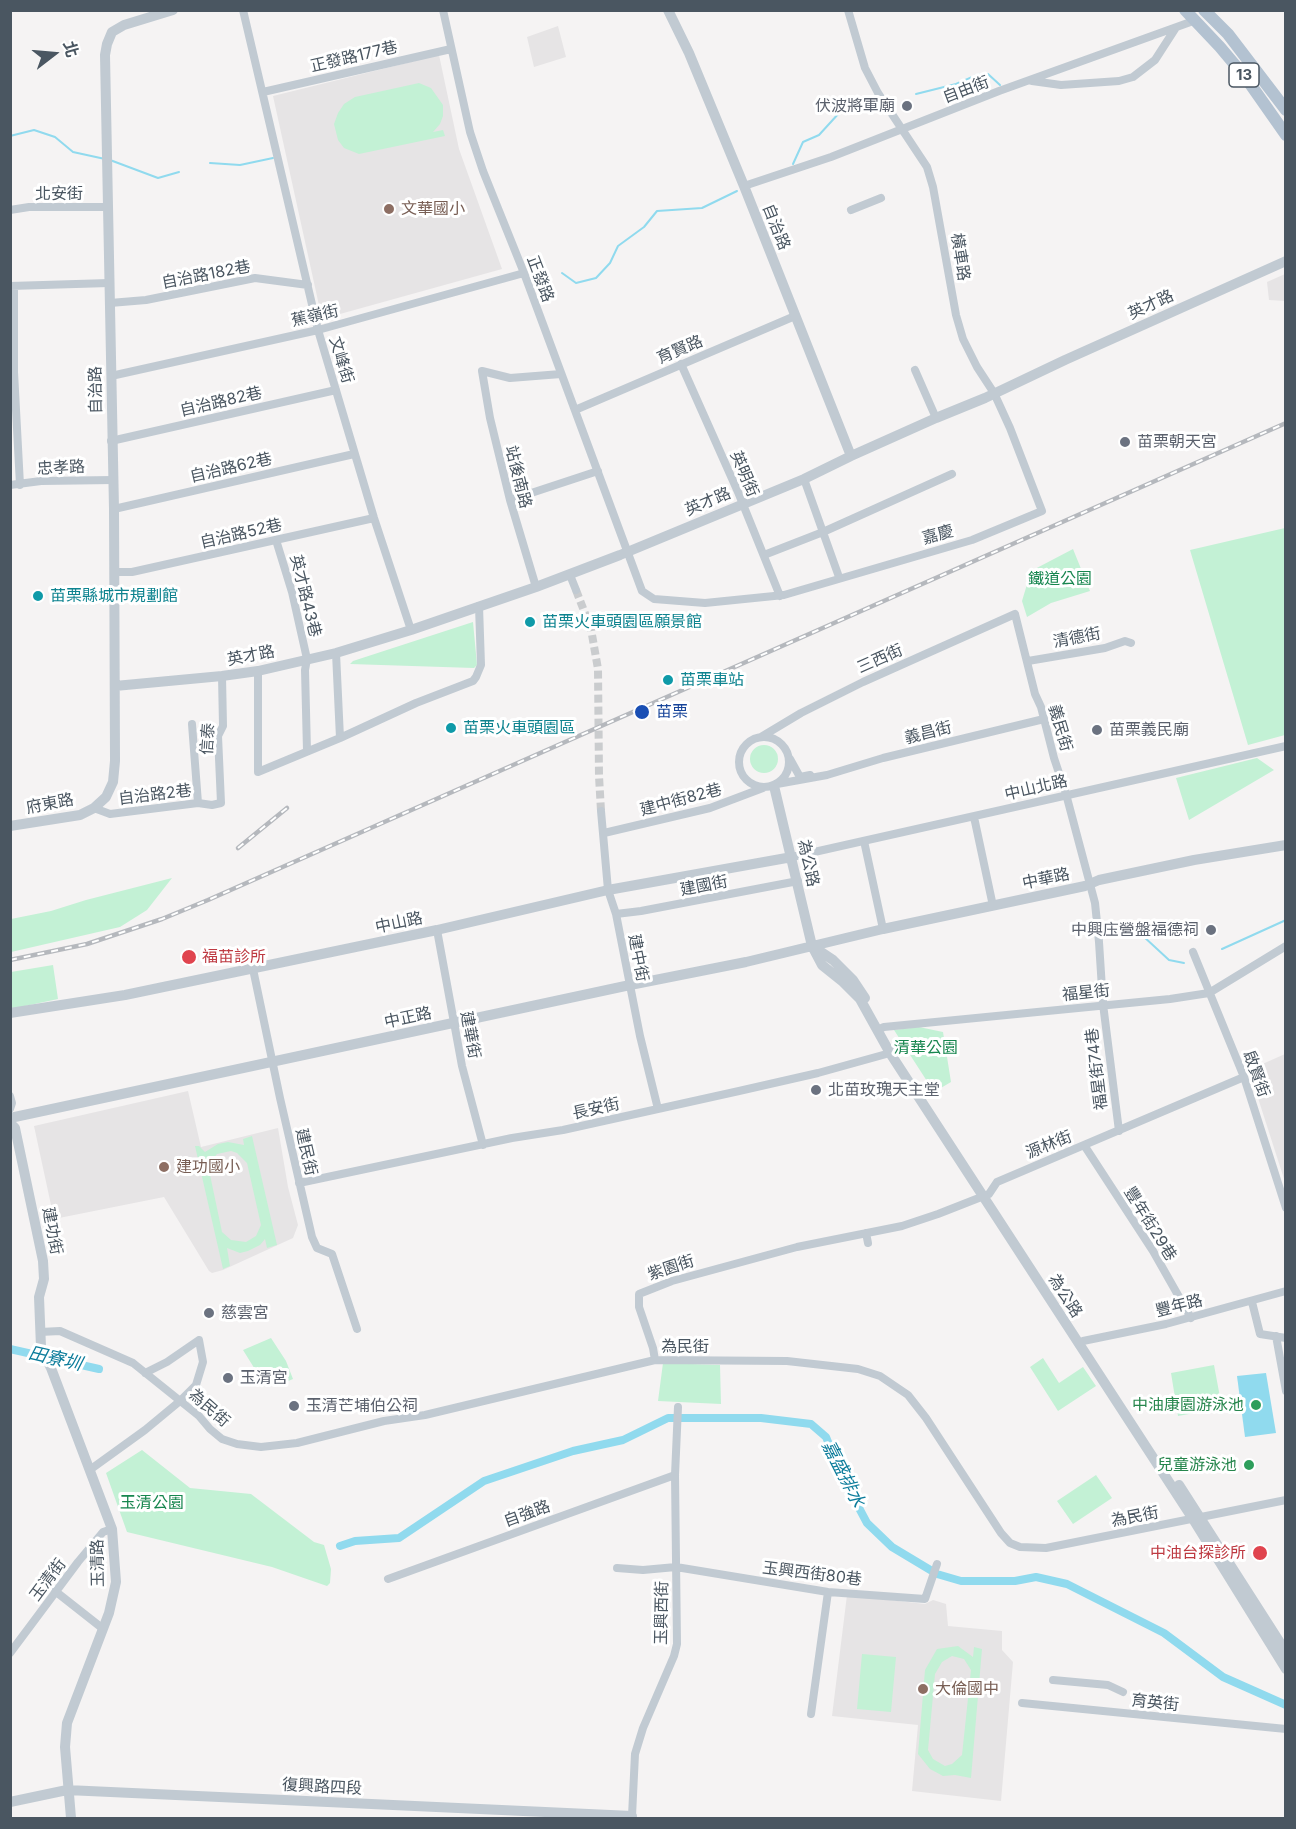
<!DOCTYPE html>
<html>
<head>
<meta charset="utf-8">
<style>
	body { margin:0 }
	#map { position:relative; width:1296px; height:1829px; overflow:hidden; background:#f5f3f3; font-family:Inter,"Noto Sans TC",sans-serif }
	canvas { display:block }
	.frame { position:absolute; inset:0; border:12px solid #4a5661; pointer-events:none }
	.north { position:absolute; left:24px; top:24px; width:60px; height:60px; -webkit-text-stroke:4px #fff; paint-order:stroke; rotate:74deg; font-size:16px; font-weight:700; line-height:24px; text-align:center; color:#4a5661 }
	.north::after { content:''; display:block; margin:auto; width:21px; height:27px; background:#4a5661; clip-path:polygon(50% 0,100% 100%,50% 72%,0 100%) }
</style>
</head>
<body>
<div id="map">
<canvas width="1296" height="1829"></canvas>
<div class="frame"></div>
<div class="north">北</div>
</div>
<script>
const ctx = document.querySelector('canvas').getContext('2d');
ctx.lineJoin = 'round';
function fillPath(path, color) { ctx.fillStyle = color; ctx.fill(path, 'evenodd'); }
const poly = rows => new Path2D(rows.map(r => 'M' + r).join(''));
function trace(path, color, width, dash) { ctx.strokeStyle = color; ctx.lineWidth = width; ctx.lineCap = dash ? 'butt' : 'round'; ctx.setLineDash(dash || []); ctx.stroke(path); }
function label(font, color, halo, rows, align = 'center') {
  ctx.font = font + ' Inter,"Noto Sans TC",sans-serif'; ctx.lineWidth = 6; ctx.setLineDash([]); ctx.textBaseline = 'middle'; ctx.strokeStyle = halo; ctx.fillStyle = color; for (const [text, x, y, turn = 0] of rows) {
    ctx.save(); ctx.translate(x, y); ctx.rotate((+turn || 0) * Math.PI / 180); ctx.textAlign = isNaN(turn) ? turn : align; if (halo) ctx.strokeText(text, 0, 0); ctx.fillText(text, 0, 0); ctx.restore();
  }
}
fillPath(poly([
	[558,26,566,57,534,67,527,37],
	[439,55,459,149,502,269,322,319,273,96],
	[1285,274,1285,301,1269,300,1267,282],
	[1285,1054,1285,1182,1249,1070],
	[188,1091,201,1147,278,1128,288,1187,298,1225,293,1238,223,1270,212,1273,209,1271,164,1197,54,1219,34,1126],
	[847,1595,925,1604,933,1600,946,1604,948,1626,1002,1631,1002,1650,1013,1662,1001,1801,912,1791,918,1725,832,1716]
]), '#e6e4e5');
fillPath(poly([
	[419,83,431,88,443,105,443,116,440,124,433,132,443,130,445,136,359,154,344,148,338,140,334,124,338,113,344,104,355,97],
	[1285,528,1285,735,1248,745,1190,550],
	[1073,549,1090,591,1051,603,1027,617,1022,601,1031,571],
	[473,622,477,665,474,668,350,664,353,661],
	'750 759a14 14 0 1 1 28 0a14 14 0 1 1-28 0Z',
	[1257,758,1274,770,1189,820,1176,778],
	[172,878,147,910,120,927,11,952,11,919,51,911,86,900],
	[53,965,58,999,11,1009,11,972],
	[919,1027,943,1032,951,1082,934,1092,894,1030],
	[252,1136,277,1245,267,1248,265,1239,260,1245,248,1251,240,1253,227,1248,230,1266,223,1269,195,1146,199,1146,205,1152,218,1144,228,1142,244,1145,243,1139],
	[231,1151,237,1153,247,1163,261,1225,256,1236,246,1242,231,1240,222,1232,209,1170,209,1164,217,1154],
	[271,1338,286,1361,293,1379,286,1382,278,1372,261,1379,243,1350],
	[1043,1358,1059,1383,1083,1367,1096,1386,1058,1411,1030,1367],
	[663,1363,720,1365,721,1404,658,1401],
	[1214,1365,1222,1408,1178,1416,1171,1373],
	[142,1450,190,1488,251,1494,314,1542,324,1545,331,1569,330,1583,327,1586,272,1567,127,1532,106,1473],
	[1096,1475,1112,1498,1073,1524,1057,1501],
	[958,1646,973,1657,974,1647,982,1649,971,1778,955,1775,943,1776,930,1769,918,1754,925,1670,937,1649],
	[952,1656,964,1659,971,1670,962,1755,952,1764,945,1766,933,1759,928,1750,935,1674,942,1662],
	[862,1654,896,1657,891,1712,857,1709]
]), '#c3f1d5');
fillPath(poly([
	[1266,1373,1276,1433,1245,1437,1237,1376]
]), '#90daee');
trace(poly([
	[916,94,956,84,977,75,988,74,1000,85],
	[10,136,34,130,55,137,73,152,105,159],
	[110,160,158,178,179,172],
	[210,163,240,165,273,158],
	[793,164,803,142,819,135,840,112],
	[562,273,576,283,596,278,610,263,618,246,644,227,657,211,702,208,737,191],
	[1143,936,1169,960,1184,963],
	[1222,949,1286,920]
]), '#90daee', 2);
trace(poly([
	[10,1349,99,1369],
	[340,1546,355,1541,399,1538,484,1481,573,1451,623,1440,668,1418,761,1418,811,1424,826,1437,842,1476,867,1523,892,1547,937,1574,961,1581,1015,1581,1036,1577,1067,1584,1164,1633,1223,1677,1286,1705]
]), '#90daee', 8);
trace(poly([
	[576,590,591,629,598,669,599,776,601,811]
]), '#caccce', 8, [8, 4]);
trace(poly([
	[243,10,318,330,374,518,411,630],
	[443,10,470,132,483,171,524,273,642,591,654,599,705,603,784,595,972,540,1042,511,1010,428,994,393,977,367,963,339,956,315,933,187,927,167,878,93,865,68,848,10],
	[1032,81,1061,85,1119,81,1133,77,1155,60,1175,29],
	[263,92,451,49],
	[744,186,831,157,999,91,1196,20],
	[10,210,29,207,107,207],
	[851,210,881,198],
	[10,286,109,283],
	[14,286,14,372,20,485],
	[110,303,146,300,255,278,308,285],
	[681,364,738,492,780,596],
	[915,370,936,418],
	[111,376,318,330,524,273],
	[575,410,795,316],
	[111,441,336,390],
	[804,479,839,577],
	[10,485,41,481,113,480],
	[510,500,598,471],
	[114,509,354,454],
	[276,540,292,592,307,659,305,670,307,751],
	[764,555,823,532,952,474],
	[114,572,132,572,374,518],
	[570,575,576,590],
	[536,587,510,500,490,418,482,371,510,378,561,374],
	[336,653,340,738],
	[1028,661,1105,648,1125,641,1131,643],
	[258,671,258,772,340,738,416,703,473,681,476,677,481,665,479,606],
	[192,724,198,803],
	'739 762a25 25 0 1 1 50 0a25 25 0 1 1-50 0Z',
	[761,737,801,713,863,682,1015,614,1035,694,1041,707,1054,758,1066,794,1095,903,1099,942,1103,1004,1119,1131],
	[790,759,800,777,810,775],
	[777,784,827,775,883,758,1044,719],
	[94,808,110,814,198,803,212,805,221,803,218,736,223,726,222,676],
	[601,811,608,890,616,914,640,1036,658,1109],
	[974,817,993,906],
	[604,833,710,808,763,788],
	[864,841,883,929],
	[792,857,1286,746],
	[616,914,641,911,798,881],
	[437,930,462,1066,483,1145],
	[1193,952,1244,1077,1286,1208],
	[253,969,280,1098,312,1237,317,1248,332,1254,357,1329],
	[877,1030,884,1027,1170,999,1209,993,1286,946],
	[10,1096,12,1103,10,1109],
	[1084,1145,1153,1251,1191,1318],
	[299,1183,512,1138,563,1130,739,1091,818,1073,890,1053,896,1049],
	[866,1233,868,1243],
	[1252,1302,1260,1334,1286,1338],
	[40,1332,60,1331,133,1363,199,1416,210,1429,222,1439,237,1444,261,1447,297,1443,384,1421,425,1415,655,1360,787,1361,858,1369,880,1376,908,1395,926,1418,1001,1533,1010,1543,1020,1547,1046,1548,1286,1500],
	[1276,1336,1286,1391],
	[1079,1345,1083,1341,1166,1324,1286,1291],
	[655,1360,653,1348,639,1307,639,1294,672,1281,797,1247,902,1226,938,1214,989,1194,997,1182,1244,1077],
	[91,1469,145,1430,180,1401,196,1385,203,1362,199,1340,167,1362,145,1373],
	[617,1568,643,1570,676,1567,828,1592,925,1599,937,1564],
	[388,1579,675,1475],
	[55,1591,102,1628],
	[10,1653,78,1562,103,1532,112,1529],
	[1053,1680,1108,1685,1123,1692],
	[1022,1703,1286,1729],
	[811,1714,828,1592],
	[632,1816,635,1754,643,1728,674,1656,677,1644,675,1475,678,1407]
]), '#c1cad2', 8);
trace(poly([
	[668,10,689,53,744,186,851,456],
	[115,686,222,676,258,671,336,653,411,630,536,587,620,555,804,479,851,456,936,418,985,398,1065,360,1286,261],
	[774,786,812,946,822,965,842,981,860,999,890,1053,1193,1519,1286,1669],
	[10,826,80,815,94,808,106,797,113,782,115,761,114,509,105,55,107,44,112,32,124,25,173,10],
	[815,948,833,960,853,980,865,998],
	[10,1013,125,995,437,930,608,890,792,857],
	[10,1118,630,985,746,962,883,929,1085,886,1099,880,1194,860,1286,845],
	[10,1123,15,1128,43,1261,44,1279,39,1297,41,1347,51,1368,112,1529,116,1582,109,1613,67,1723,65,1747,71,1818],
	[1179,1485,1286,1652],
	[10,1802,67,1790,632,1816,631,1818]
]), '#c1cad2', 10);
trace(poly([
	[1185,10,1220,47,1246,78,1286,135],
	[1204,10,1228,34,1286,110]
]), '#b3c2d1', 12);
const rail = poly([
	[238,848,287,808],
	[10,960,87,944,162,919,208,900,1286,423]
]);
trace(rail, '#b5b8bd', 4.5);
trace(rail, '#fff', 2, [7]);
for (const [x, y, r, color] of [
	[907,106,6,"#6b7280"],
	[389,209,6,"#8d6e63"],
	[1125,442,6,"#6b7280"],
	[38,596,6,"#0f9aa8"],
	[530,622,6,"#0f9aa8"],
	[668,680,6,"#0f9aa8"],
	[642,712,8,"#1a4fb4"],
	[451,728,6,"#0f9aa8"],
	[1097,730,6,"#6b7280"],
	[1211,930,6,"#6b7280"],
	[189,957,8,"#e0444e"],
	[816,1090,6,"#6b7280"],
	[164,1167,6,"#8d6e63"],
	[209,1313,6,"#6b7280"],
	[228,1378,6,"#6b7280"],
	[1256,1405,6,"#2e9e5b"],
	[294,1406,6,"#6b7280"],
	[1249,1465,6,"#2e9e5b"],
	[1260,1553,8,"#e0444e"],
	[923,1689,6,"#8d6e63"]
]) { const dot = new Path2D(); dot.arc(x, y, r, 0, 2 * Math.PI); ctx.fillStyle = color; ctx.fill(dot); trace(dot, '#fff', 2); }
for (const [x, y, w] of [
	[1244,75,30]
]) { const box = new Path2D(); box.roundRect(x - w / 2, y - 12, w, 24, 4.5); ctx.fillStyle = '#fff'; ctx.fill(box); trace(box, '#4a5661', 1.5); }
label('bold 15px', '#4a5661', null, [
	["13",1244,75]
]);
label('16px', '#4a5661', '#fff', [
	["正發路177巷",354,57,-13],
	["自由街",966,90,-21],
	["北安街",59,194],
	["自治路",776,227,68],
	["橫車路",960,257,81],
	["自治路182巷",206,275,-11],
	["正發路",540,279,69],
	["英才路",1151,305,-25],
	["蕉嶺街",315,316,-13],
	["育賢路",680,350,-23],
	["文峰街",341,360,73],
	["自治路",96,390,-91],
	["自治路82巷",221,402,-13],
	["忠孝路",61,468,-3],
	["自治路62巷",231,468,-13],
	["英明街",744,474,67],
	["站後南路",518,477,76],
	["英才路",708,502,-23],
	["自治路52巷",241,534,-13],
	["嘉慶",938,535,-16],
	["英才路43巷",305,596,76],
	["清德街",1077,638,-11],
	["英才路",251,656,-11],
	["三西街",880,659,-24],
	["義民街",1060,728,74],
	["義昌街",928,733,-14],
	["信泰",208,739,-86],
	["中山北路",1036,788,-13],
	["自治路2巷",155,795,-7],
	["建中街82巷",681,800,-15],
	["府東路",50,804,-11],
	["為公路",808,863,77],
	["中華路",1046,879,-12],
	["建國街",704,886,-11],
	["中山路",399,923,-12],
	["建中街",638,958,79],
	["福星街",1086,993,-6],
	["中正路",408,1018,-12],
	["建華街",470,1035,79],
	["福星街74巷",1097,1069,-97],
	["啟賢街",1256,1074,70],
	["長安街",596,1109,-13],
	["源林街",1049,1145,-22],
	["建民街",306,1152,77],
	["豐年街29巷",1150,1224,58],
	["建功街",52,1231,79],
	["紫園街",671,1268,-18],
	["為公路",1065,1296,57],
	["豐年路",1179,1306,-14],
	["為民街",685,1347],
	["為民街",209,1408,41],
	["自強路",527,1514,-20],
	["為民街",1135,1517,-11],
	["玉清路",98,1563,-91],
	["玉興西街80巷",812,1574,7],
	["玉清街",48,1580,-53],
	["玉興西街",662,1613,-89],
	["育英街",1155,1703,6],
	["復興路四段",322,1787,3]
]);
label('16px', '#5b616d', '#fff', [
	["伏波將軍廟",895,106,"right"],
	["苗栗朝天宮",1137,442],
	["苗栗義民廟",1109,730],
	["中興庒營盤福德祠",1199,930,"right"],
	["北苗玫瑰天主堂",828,1090],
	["慈雲宮",221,1313],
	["玉清宮",240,1378],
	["玉清芒埔伯公祠",306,1406]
], 'left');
label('16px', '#785e54', '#fff', [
	["文華國小",401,209],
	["建功國小",176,1167],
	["大倫國中",935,1689]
], 'left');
label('16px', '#17864f', '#fff', [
	["鐵道公園",1060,579],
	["清華公園",926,1048],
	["玉清公園",152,1503]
]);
label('16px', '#0d838f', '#fff', [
	["苗栗縣城市規劃館",50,596],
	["苗栗火車頭園區願景館",542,622],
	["苗栗車站",680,680],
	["苗栗火車頭園區",463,728]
], 'left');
label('16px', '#164399', '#fff', [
	["苗栗",656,712]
], 'left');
label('16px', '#be3a42', '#fff', [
	["福苗診所",202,957],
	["中油台探診所",1246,1553,"right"]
], 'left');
label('16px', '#27864d', '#fff', [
	["中油康園游泳池",1244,1405],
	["兒童游泳池",1237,1465]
], 'right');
label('italic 18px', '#0c7c9b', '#fff', [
	["田寮圳",55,1359,13],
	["嘉盛排水",843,1474,63]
]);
</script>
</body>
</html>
